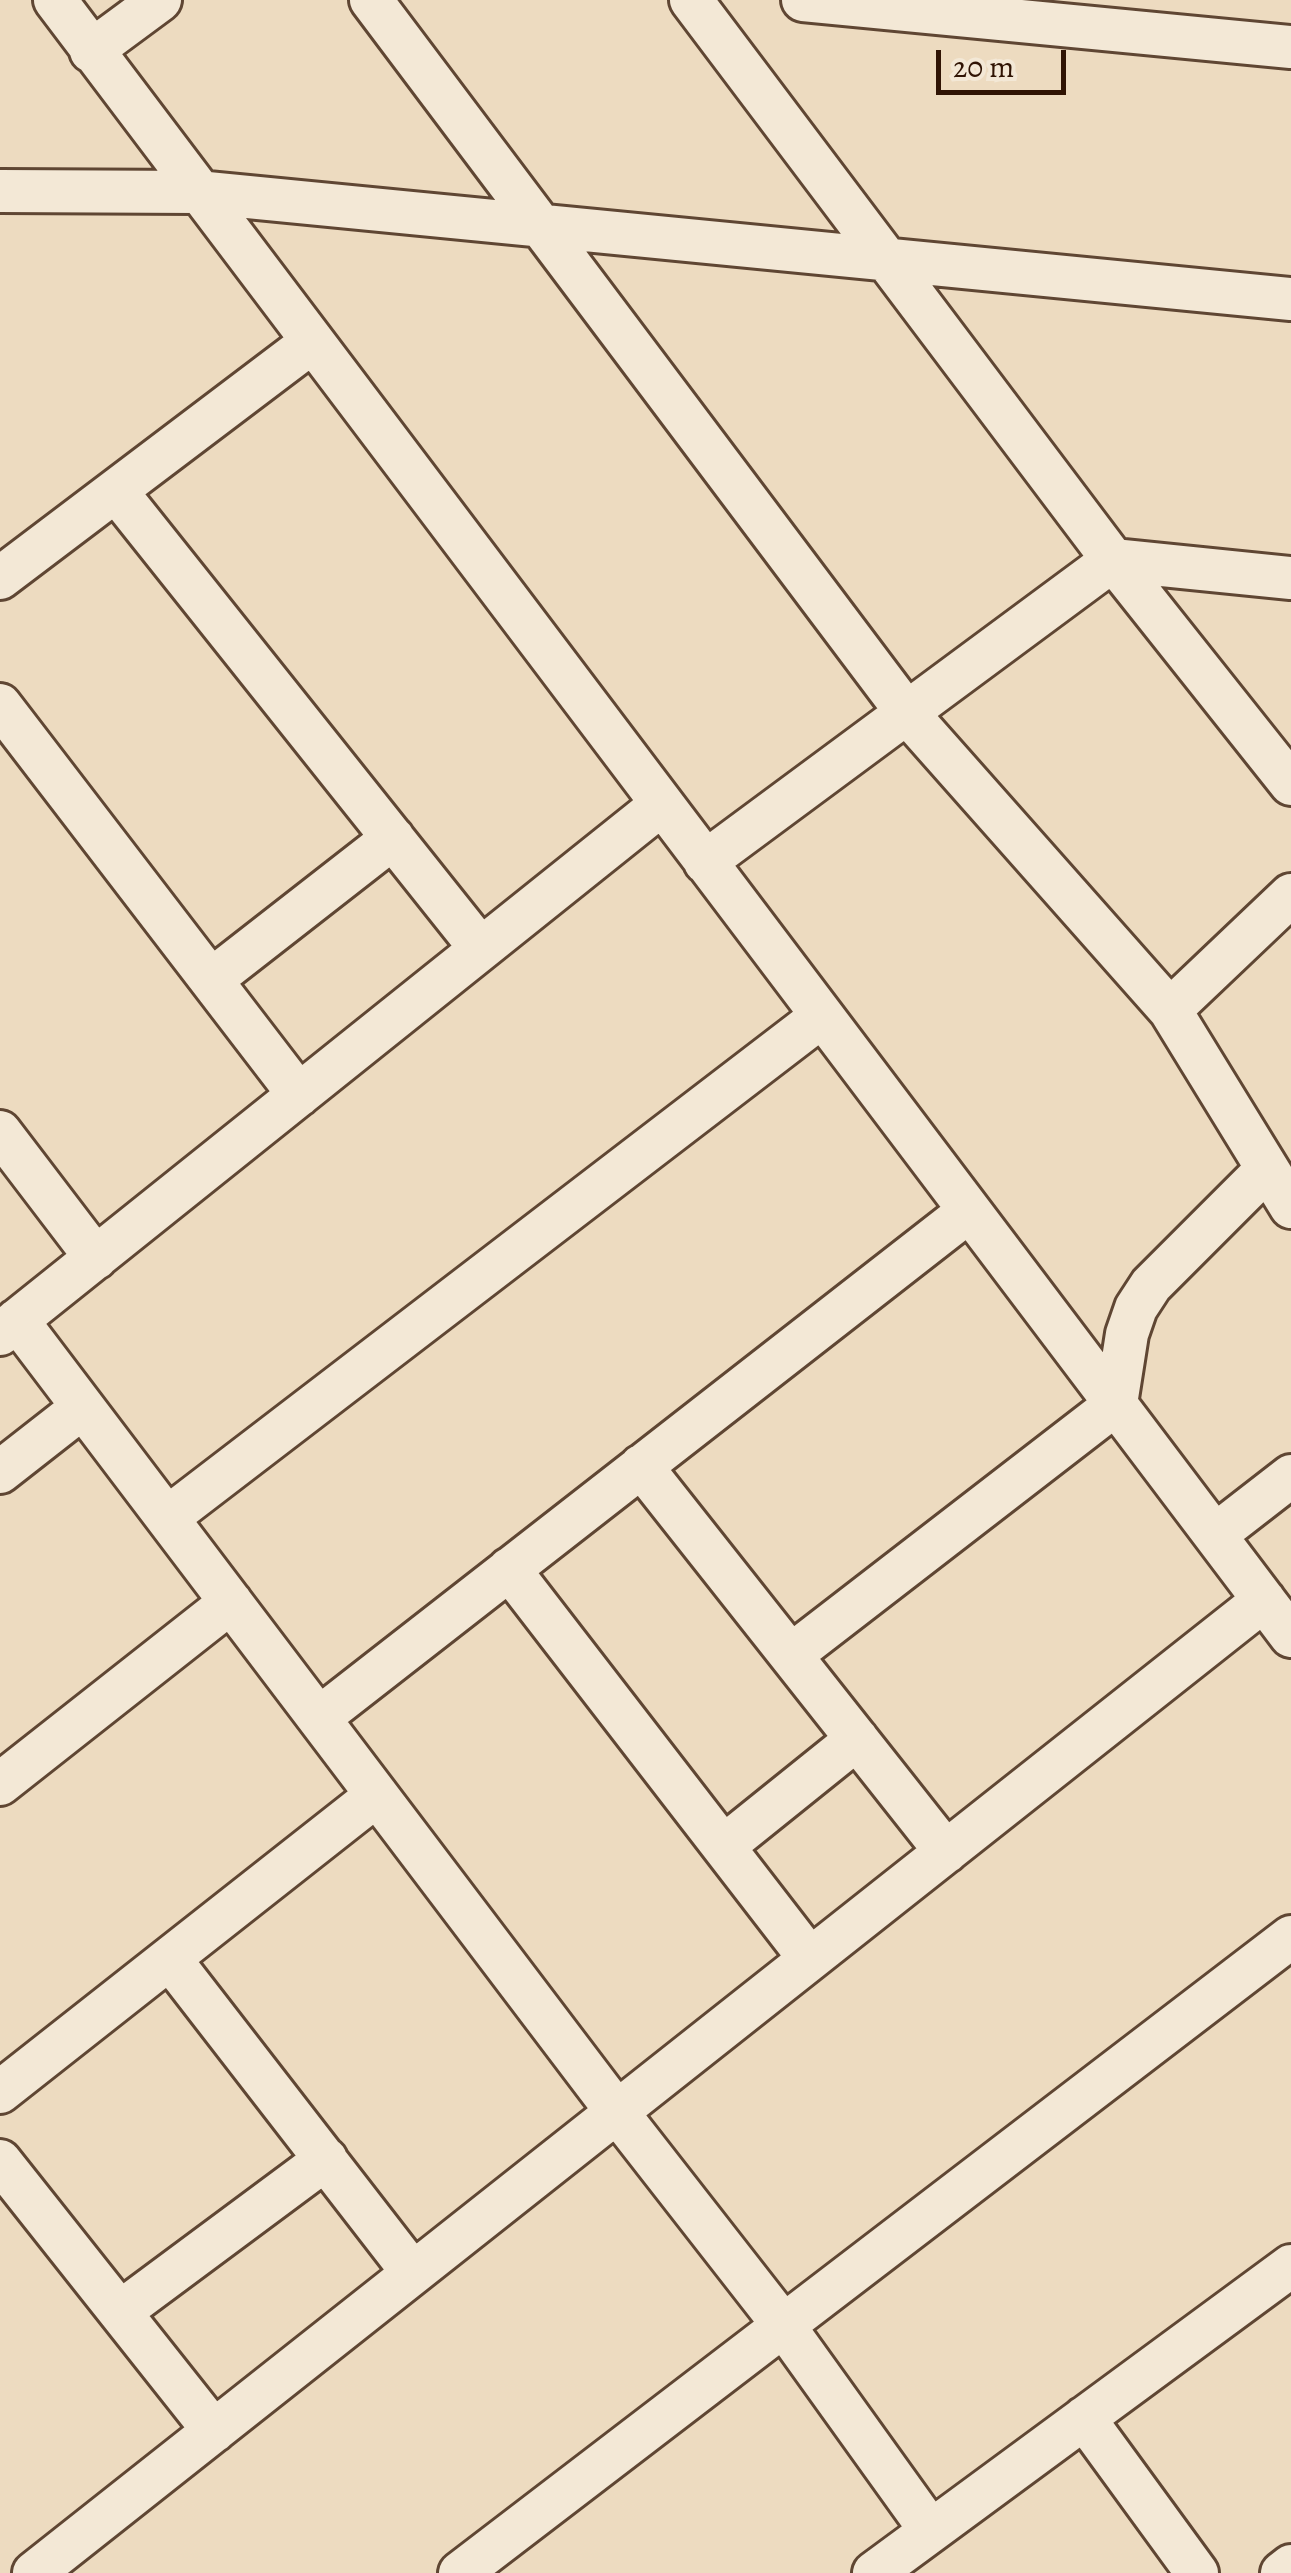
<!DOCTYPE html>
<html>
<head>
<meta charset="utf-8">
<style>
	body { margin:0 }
	#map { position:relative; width:1291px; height:2573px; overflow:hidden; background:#eddbc0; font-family:Alegreya,serif }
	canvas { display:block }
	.scale { position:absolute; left:936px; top:50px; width:130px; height:45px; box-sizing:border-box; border:5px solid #301404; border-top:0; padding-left:12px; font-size:30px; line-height:35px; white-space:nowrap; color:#301404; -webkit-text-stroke:8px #f3e8d6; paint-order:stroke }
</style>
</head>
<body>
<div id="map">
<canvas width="1291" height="2573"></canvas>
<div class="scale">20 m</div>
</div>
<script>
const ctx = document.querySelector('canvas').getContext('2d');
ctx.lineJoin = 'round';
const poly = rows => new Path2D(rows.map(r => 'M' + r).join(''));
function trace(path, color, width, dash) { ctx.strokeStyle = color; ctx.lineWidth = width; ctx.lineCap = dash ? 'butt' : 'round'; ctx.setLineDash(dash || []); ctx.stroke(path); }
const street = poly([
	[55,0,1291,1636],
	[371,0,907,713,1170,1010,1291,1207],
	[691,0,1113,560,1291,784],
	[803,0,1291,47],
	[91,51,160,0],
	[0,191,197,192,1291,299],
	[116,491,481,949],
	[0,578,312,342],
	[0,705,299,1095],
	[705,862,1113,560,1291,578],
	[211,980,393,838],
	[1170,1010,1291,895],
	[0,1132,96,1258],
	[17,1320,617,2112,784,2326,931,2531],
	[0,1334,662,804],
	[641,1466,946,1852],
	[0,1472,83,1407],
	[167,1518,822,1016],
	[1215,1535,1291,1476],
	[509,1569,810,1959],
	[791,1655,1116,1404,1127,1334,1136,1308,1151,1285,1266,1170],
	[319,1718,969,1211],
	[0,1784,231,1602],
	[724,1846,857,1739],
	[170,1959,413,2273],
	[0,2092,377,1795],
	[0,2161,214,2431],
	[120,2312,326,2159],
	[1084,2418,1197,2573],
	[34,2573,1264,1600],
	[460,2573,1291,1937],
	[874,2573,1291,2266],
	[1282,2573,1291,2566]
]);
trace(street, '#5f4633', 48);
trace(street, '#f3e8d6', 42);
</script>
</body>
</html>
